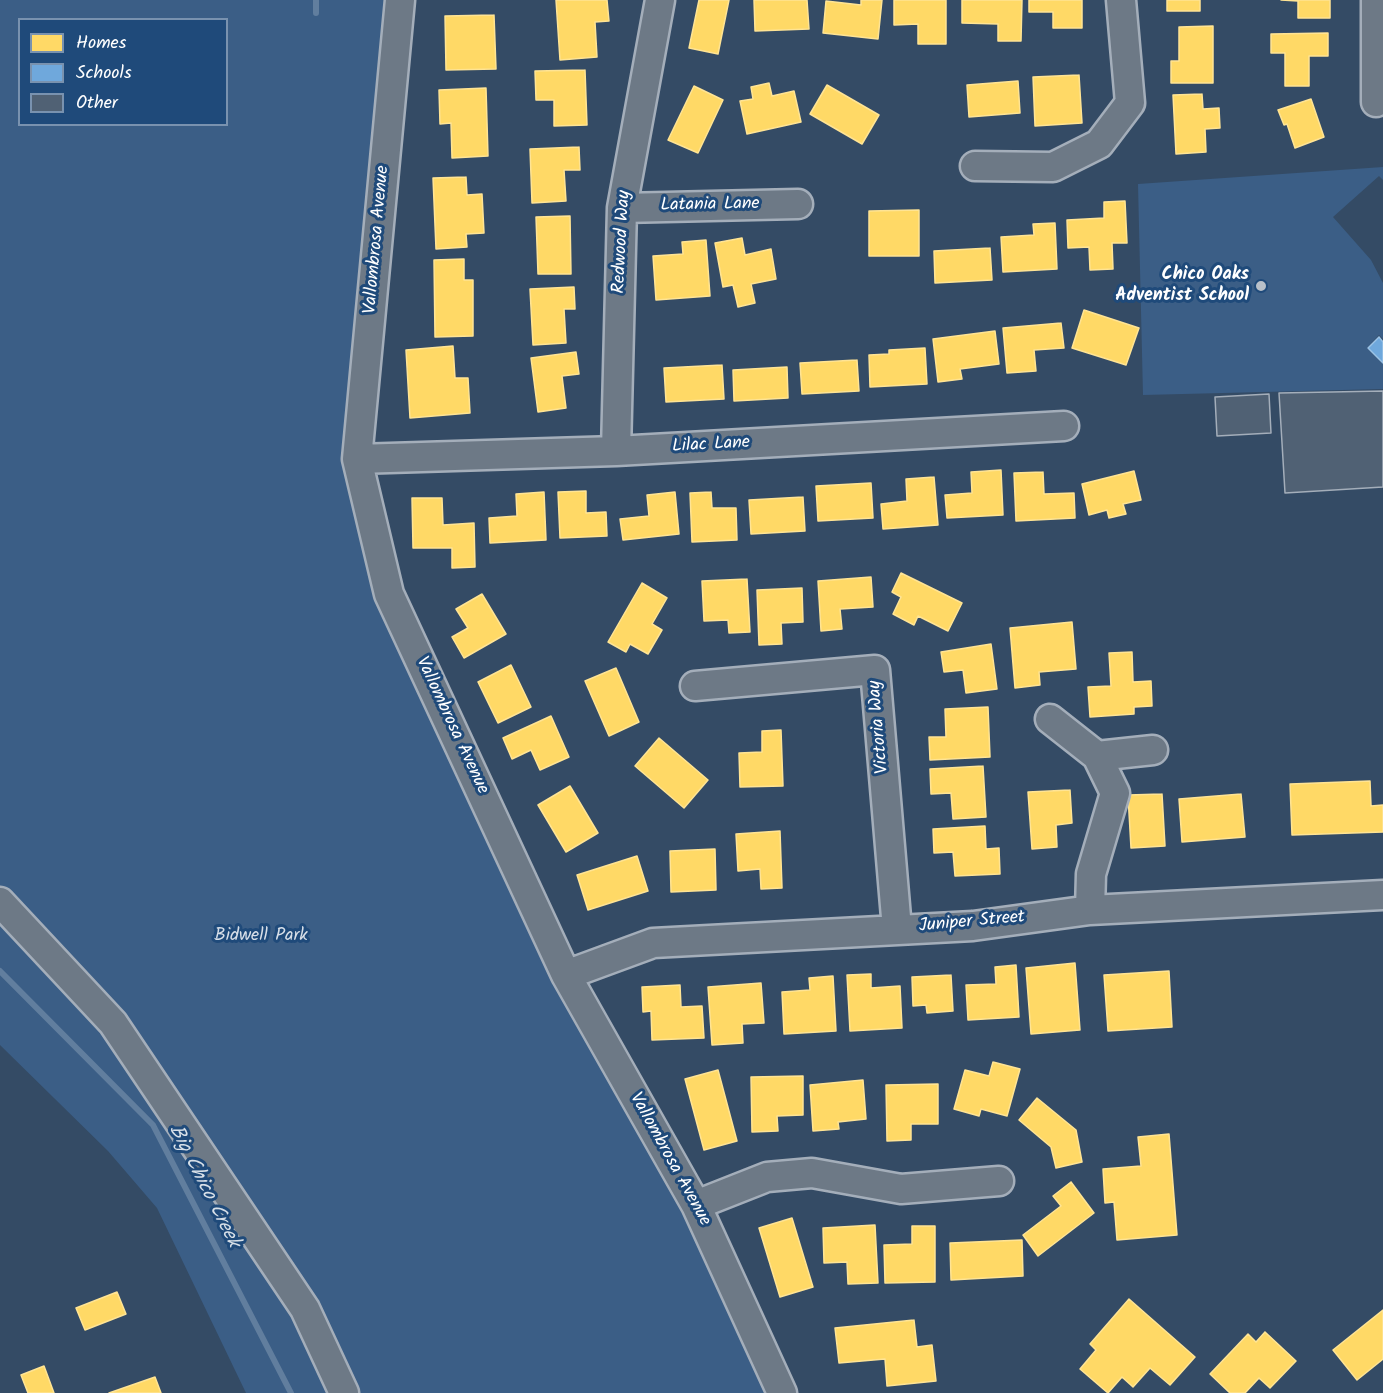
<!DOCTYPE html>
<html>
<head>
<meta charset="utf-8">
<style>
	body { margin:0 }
	#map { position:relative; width:1383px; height:1393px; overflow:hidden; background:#344b65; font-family:Kalam,sans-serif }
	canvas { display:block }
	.legend { position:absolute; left:18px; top:18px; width:210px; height:108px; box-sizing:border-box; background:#1f4a7a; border:2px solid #7992af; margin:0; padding:8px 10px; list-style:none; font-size:18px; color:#fff }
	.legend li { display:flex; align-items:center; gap:12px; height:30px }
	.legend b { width:30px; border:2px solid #7992af }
</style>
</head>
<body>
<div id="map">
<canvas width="1383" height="1393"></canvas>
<ul class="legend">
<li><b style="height:16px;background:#ffd966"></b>Homes</li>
<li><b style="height:16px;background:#6fa8dc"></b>Schools</li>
<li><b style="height:16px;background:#506174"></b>Other</li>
</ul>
</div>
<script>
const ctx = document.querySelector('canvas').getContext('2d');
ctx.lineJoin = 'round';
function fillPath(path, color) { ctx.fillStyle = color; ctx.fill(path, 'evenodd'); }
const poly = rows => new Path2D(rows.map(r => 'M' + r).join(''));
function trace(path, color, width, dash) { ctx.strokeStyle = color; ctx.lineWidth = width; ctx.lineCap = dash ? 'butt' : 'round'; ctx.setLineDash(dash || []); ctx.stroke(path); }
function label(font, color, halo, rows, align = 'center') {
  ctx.font = font + ' Kalam,sans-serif'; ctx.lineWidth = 6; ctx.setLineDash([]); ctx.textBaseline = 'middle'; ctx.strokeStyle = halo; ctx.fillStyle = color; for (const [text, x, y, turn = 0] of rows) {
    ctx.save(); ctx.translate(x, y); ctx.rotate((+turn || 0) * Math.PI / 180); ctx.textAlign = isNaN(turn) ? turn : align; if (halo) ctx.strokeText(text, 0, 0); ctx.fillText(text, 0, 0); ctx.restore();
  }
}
fillPath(poly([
	[0,0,393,0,357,459,389,594,782,1393,246,1393,157,1208,108,1151,0,1045],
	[20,20,226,20,226,124,20,124],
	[1383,167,1383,180,1379,176,1333,217,1371,260,1383,283,1383,339,1379,335,1367,348,1383,364,1383,389,1143,395,1138,184]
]), '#3b5e86');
const homes = poly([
	[556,0,607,0,609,21,595,22,597,57,560,60,556,0],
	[699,0,729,0,718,54,689,48,699,0],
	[754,0,807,0,809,29,755,31,754,0],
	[861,0,882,0,878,39,823,33,826,1,861,5,861,0],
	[894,0,946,0,946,44,918,44,918,24,894,25,894,0],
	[962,0,1022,0,1021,41,998,41,998,24,962,23,962,0],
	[1029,0,1082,0,1082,28,1053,28,1053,12,1029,12,1029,0],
	[1167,0,1200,0,1200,11,1167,11,1167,0],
	[1281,0,1330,0,1330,18,1298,18,1298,1,1281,0],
	[494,15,496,69,446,70,445,16,494,15],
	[1213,26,1213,83,1171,83,1171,61,1179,61,1179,27,1213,26],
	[1328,33,1328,56,1309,56,1309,86,1285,86,1285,53,1271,53,1271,34,1328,33],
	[585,70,587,125,554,126,554,100,536,100,535,71,585,70],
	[1079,75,1082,123,1035,126,1033,77,1079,75],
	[1018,81,1020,113,969,117,967,85,1018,81],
	[769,83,772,96,794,91,801,122,747,134,740,101,753,99,751,87,769,83],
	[827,85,879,115,862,144,810,114,827,85],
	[694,86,723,100,698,153,668,140,694,86],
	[486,88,488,156,452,158,451,123,440,124,439,90,486,88],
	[1202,94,1203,109,1219,108,1220,128,1205,129,1206,152,1176,154,1173,95,1202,94],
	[1311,99,1324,137,1295,148,1287,124,1284,125,1278,110,1311,99],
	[579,147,580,170,564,170,566,201,532,203,530,149,579,147],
	[466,177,467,195,482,194,484,233,466,234,467,247,436,249,433,178,466,177],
	[1125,201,1127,243,1112,243,1113,269,1090,270,1089,247,1068,248,1067,220,1104,218,1104,202,1125,201],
	[919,210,919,256,869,256,869,211,919,210],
	[570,216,571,274,538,274,536,217,570,216],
	[1055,223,1057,269,1003,272,1001,237,1034,235,1033,224,1055,223],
	[742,238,745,255,771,249,776,279,751,284,755,303,738,307,733,285,723,287,715,243,742,238],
	[706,240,710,296,656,300,653,256,683,254,682,242,706,240],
	[990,248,992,280,935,283,934,251,990,248],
	[464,259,464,280,473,280,473,336,435,337,434,260,464,259],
	[574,287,575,309,564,309,566,343,533,345,530,289,574,287],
	[1084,310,1139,328,1126,365,1072,348,1084,310],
	[1061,323,1064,348,1034,350,1036,371,1007,373,1003,328,1061,323],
	[995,331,999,364,960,369,962,379,938,382,933,339,995,331],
	[453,346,455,378,468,378,470,413,410,418,406,350,453,346],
	[925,348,927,384,870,387,869,355,889,354,889,350,925,348],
	[576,352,579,374,562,376,566,408,538,412,531,358,576,352],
	[857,360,859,391,802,394,800,363,857,360],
	[722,365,724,399,666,402,664,368,722,365],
	[787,367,788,398,734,401,733,370,787,367],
	[1001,470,1003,515,947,518,945,495,972,493,971,472,1001,470],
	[1134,471,1141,500,1123,504,1126,514,1109,518,1107,510,1089,515,1082,484,1134,471],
	[1043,472,1044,494,1074,493,1075,518,1016,521,1014,473,1043,472],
	[934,477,938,525,883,529,881,504,907,501,906,479,934,477],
	[871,483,873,518,818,521,816,486,871,483],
	[586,491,586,513,606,512,607,536,560,538,558,492,586,491],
	[544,492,546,540,490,543,489,518,517,516,516,494,544,492],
	[675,492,679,534,623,540,620,519,649,516,647,495,675,492],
	[711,492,712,508,736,508,737,540,692,542,690,493,711,492],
	[803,497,805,531,751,534,749,500,803,497],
	[412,498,442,498,443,525,474,523,475,567,452,568,452,548,413,548,412,498],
	[901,573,962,603,948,631,918,616,914,625,893,614,901,597,892,592,901,573],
	[871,577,873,607,840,609,842,629,821,631,818,581,871,577],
	[747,579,750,632,729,633,728,620,704,621,702,581,747,579],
	[642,583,667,598,652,624,662,630,648,654,630,644,626,652,608,642,642,583],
	[802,588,803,622,781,623,782,644,759,645,757,590,802,588],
	[482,594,506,634,464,658,452,637,468,628,456,609,482,594],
	[1072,622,1076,669,1039,672,1040,685,1015,688,1010,628,1072,622],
	[991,644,997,689,966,693,963,670,944,672,941,652,991,644],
	[1132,652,1133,682,1151,681,1152,706,1134,707,1134,714,1090,717,1088,687,1111,686,1109,653,1132,652],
	[511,665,531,707,498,723,478,682,511,665],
	[616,668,639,722,609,736,585,681,616,668],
	[988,707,990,757,930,760,929,737,946,737,945,709,988,707],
	[551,716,569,757,540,770,531,750,512,759,503,738,551,716],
	[781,730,783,786,740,787,739,753,762,752,762,731,781,730],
	[659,738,708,780,684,808,635,766,659,738],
	[983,766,986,817,953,819,951,793,931,794,930,769,983,766],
	[1370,781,1371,806,1383,805,1383,832,1292,835,1290,784,1370,781],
	[570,786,598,833,566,852,538,805,570,786],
	[1070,790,1072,823,1056,825,1057,847,1032,849,1028,792,1070,790],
	[1162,794,1165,846,1131,848,1128,795,1162,794],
	[1241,794,1245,837,1182,842,1179,799,1241,794],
	[985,826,986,849,999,848,1000,874,955,876,953,852,934,853,933,829,985,826],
	[780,831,782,888,761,889,760,869,738,871,736,834,780,831],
	[715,849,716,890,671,892,670,851,715,849],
	[637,856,648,891,588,910,577,875,637,856],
	[1075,963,1080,1030,1031,1034,1026,968,1075,963],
	[1016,965,1019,1017,968,1020,966,985,996,984,995,967,1016,965],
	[1169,971,1172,1027,1108,1031,1104,975,1169,971],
	[871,974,871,988,900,986,902,1028,850,1031,847,975,871,974],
	[951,975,953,1011,927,1013,926,1005,913,1006,912,977,951,975],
	[833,976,836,1031,784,1034,782,992,810,990,809,978,833,976],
	[761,983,764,1023,742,1024,743,1043,712,1045,708,987,761,983],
	[680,985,681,1007,702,1006,704,1038,652,1040,651,1011,643,1012,642,987,680,985],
	[993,1062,1020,1069,1007,1116,981,1109,979,1116,954,1109,965,1070,989,1076,993,1062],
	[718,1070,737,1141,704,1150,685,1079,718,1070],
	[803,1076,803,1115,777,1116,778,1131,752,1132,751,1077,803,1076],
	[863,1080,866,1119,838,1122,839,1129,813,1131,810,1085,863,1080],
	[938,1084,938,1124,911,1124,911,1140,887,1141,886,1085,938,1084],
	[1037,1098,1076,1130,1082,1162,1056,1168,1051,1147,1019,1120,1037,1098],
	[1169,1134,1177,1235,1117,1240,1114,1202,1105,1203,1103,1169,1141,1166,1138,1137,1169,1134],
	[1071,1182,1094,1213,1038,1256,1023,1235,1061,1206,1053,1196,1071,1182],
	[792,1218,813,1287,780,1297,759,1228,792,1218],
	[875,1225,878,1283,848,1284,847,1262,824,1263,823,1228,875,1225],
	[912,1226,935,1226,935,1282,885,1283,884,1245,912,1244,912,1226],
	[1022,1240,1023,1276,951,1280,950,1243,1022,1240],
	[117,1292,126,1314,85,1330,76,1308,117,1292],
	[1129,1299,1195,1357,1170,1385,1150,1368,1133,1387,1122,1377,1108,1393,1080,1369,1096,1350,1090,1344,1129,1299],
	[1383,1310,1383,1359,1357,1380,1333,1350,1383,1310],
	[914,1320,917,1347,932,1345,936,1381,887,1386,885,1359,839,1363,835,1328,914,1320],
	[1265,1332,1296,1361,1270,1388,1259,1378,1245,1393,1230,1393,1210,1374,1248,1334,1256,1342,1265,1332],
	[44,1366,54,1393,28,1393,21,1375,44,1366],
	[155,1377,161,1393,109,1393,155,1377]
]);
fillPath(homes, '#ffd966');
trace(homes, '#ffe494', 1.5);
const schools = poly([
	[1379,337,1383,342,1383,363,1368,348,1379,337]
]);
fillPath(schools, '#6fa8dc');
trace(schools, '#9ac2e6', 1.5);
trace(poly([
	[316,13,316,0],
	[0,971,153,1125,291,1393]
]), '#617e9e', 6);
const building = poly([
	[1383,391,1383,487,1285,493,1279,393,1383,391],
	[1269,394,1271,433,1217,436,1215,397,1269,394]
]);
fillPath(building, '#506174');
trace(building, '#a4aeba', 1.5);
const minor = poly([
	[400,0,357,459,389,594,566,975,696,1205,782,1393],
	[1376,102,1376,0],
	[975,166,1053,167,1099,144,1130,103,1121,0],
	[622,208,798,204],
	[616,451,622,208,660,0],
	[357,459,616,451,1064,426],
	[695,686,875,670,897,929],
	[1050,719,1097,756,1115,793,1091,874,1090,910],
	[1097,756,1153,750],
	[0,902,113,1023,305,1309,344,1393],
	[566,975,653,943,973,926,1090,910,1383,895],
	[696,1205,767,1177,812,1173,901,1189,999,1181]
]);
trace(minor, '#a4aeba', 33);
trace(minor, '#6d7986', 28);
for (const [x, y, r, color] of [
	[1261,286,6,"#b8c0c9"]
]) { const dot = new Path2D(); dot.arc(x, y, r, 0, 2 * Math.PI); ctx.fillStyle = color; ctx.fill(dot); trace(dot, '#1f4a7a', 2); }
label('18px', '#fff', '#1f4a7a', [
	["Latania Lane",710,206,-1],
	["Vallombrosa Avenue",378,240,-85],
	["Redwood Way",623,242,-87],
	["Lilac Lane",711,446,-3],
	["Vallombrosa Avenue",451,726,65],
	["Victoria Way",880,727,-95],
	["Juniper Street",972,923,-5],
	["Vallombrosa Avenue",669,1160,61]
]);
label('bold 18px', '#fff', '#1f4a7a', [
	["Chico Oaks",1249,276],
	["Adventist School",1249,297]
], 'right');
label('18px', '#d8dfe8', '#1f4a7a', [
	["Bidwell Park",261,937]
]);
label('italic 20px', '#d8e0e8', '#1f4a7a', [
	["Big Chico Creek",203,1187,63]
]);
</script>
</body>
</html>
